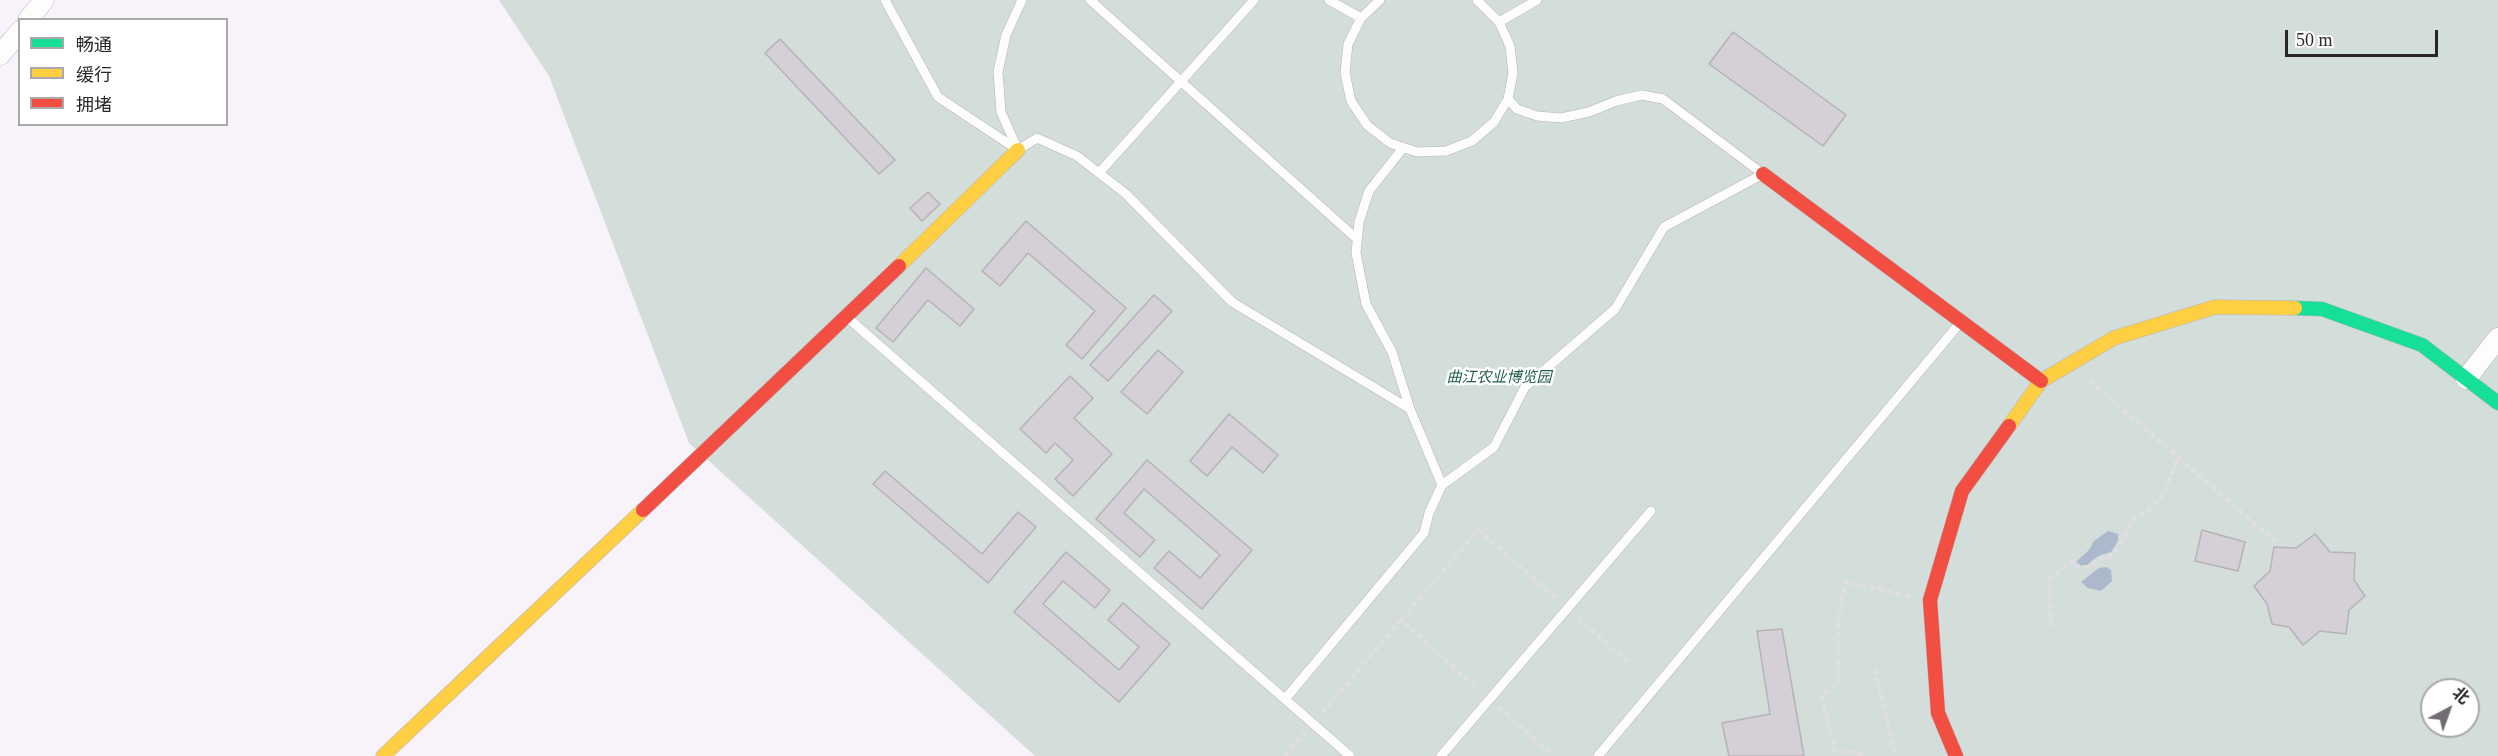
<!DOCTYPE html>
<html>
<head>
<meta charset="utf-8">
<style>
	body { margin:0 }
	#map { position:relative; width:2498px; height:756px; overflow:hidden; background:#f8f2fa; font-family:"Times New Roman","Noto Sans SC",serif }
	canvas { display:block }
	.legend { position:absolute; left:18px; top:18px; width:210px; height:108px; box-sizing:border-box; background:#fff; border:2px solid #aaa8aa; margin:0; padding:8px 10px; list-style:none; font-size:18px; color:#2a252b }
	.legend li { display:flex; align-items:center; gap:12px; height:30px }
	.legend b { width:30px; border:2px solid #aaa8aa }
	.north { position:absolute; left:2420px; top:678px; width:60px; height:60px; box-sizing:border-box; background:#fff; border:2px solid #aaa8aa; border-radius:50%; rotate:41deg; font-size:16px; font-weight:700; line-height:24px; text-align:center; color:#2a252b }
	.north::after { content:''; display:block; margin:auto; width:21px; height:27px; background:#726d73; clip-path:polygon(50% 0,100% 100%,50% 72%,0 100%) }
	.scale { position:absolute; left:2285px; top:30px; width:153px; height:27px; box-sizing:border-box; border:3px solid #2a252b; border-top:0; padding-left:8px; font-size:18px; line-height:21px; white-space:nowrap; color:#2a252b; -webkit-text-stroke:4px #fff; paint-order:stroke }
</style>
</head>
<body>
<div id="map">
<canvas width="2498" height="756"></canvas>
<ul class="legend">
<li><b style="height:8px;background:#16e098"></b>畅通</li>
<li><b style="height:8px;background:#ffcf43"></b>缓行</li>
<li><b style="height:8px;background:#f24e42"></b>拥堵</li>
</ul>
<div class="north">北</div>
<div class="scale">50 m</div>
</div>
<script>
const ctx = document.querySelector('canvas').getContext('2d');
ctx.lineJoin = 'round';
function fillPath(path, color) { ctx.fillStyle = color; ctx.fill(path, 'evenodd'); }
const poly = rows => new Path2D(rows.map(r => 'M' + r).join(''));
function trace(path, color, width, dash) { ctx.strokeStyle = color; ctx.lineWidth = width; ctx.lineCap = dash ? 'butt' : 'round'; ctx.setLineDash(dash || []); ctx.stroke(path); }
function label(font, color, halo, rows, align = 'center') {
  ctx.font = font + ' "Times New Roman","Noto Sans SC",serif'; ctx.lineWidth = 5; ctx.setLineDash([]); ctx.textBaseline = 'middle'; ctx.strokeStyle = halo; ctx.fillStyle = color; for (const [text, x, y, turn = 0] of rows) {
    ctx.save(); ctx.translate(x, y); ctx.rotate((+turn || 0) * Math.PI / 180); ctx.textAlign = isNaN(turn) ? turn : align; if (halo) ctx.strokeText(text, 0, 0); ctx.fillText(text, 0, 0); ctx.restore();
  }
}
fillPath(poly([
	[499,0,2498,0,2498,756,1035,756,689,443,549,76],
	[2432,690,2468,690,2468,726,2432,726]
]), '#d3ddda');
fillPath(poly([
	[2108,531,2118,534,2118,541,2111,552,2098,556,2087,565,2082,566,2076,562,2090,549,2094,541],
	[2106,567,2111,570,2112,581,2101,591,2088,588,2081,582,2099,568]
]), '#acb8cc');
const building = poly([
	[1733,32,1846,115,1823,146,1709,64,1733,32],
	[780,39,895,160,879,174,765,53,780,39],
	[928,192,940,204,922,221,910,208,928,192],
	[1026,221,1126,308,1082,359,1066,345,1095,311,1028,253,1000,286,982,271,1026,221],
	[926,268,974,309,960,326,928,300,893,342,876,328,926,268],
	[1154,295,1172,311,1108,381,1090,365,1154,295],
	[1158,350,1183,372,1147,414,1121,392,1158,350],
	[1070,376,1093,398,1074,418,1112,454,1073,496,1055,479,1073,460,1055,443,1046,453,1020,429,1070,376],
	[1229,414,1278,455,1263,473,1232,447,1207,476,1190,461,1229,414],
	[1147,460,1252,550,1202,609,1154,568,1169,551,1200,578,1220,555,1144,489,1124,513,1155,540,1140,557,1096,519,1147,460],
	[885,471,982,554,1018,512,1036,527,988,583,873,484,885,471],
	[2202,530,2245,542,2238,571,2195,561,2202,530],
	[2315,534,2330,552,2355,553,2354,580,2365,596,2349,610,2346,634,2320,631,2303,645,2289,627,2272,624,2267,604,2254,586,2270,571,2274,547,2296,548,2315,534],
	[1066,552,1110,590,1095,608,1063,581,1043,604,1119,670,1139,647,1108,620,1123,603,1170,644,1119,702,1014,612,1066,552],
	[1782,629,1804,756,1729,756,1722,723,1770,714,1757,631,1782,629]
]);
fillPath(building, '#d5d0d7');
trace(building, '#b6b2b8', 1.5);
const lane = poly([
	[885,0,938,97,1018,150,1037,138,1077,156,1126,194,1232,302,1410,409,1442,485,1494,447,1525,387,1615,309,1664,227,1763,174,1663,99,1642,95,1616,101,1589,112,1561,118,1537,116,1517,109,1508,99],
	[1090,0,1357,239],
	[1329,0,1361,18],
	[1380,0,1361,18,1348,44,1345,73,1351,101,1367,125,1390,143,1417,152,1446,151,1472,141,1494,122,1508,99,1513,73,1510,46,1499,22,1477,0],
	[1499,22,1537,0],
	[1017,148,1001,112,998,72,1006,35,1022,0],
	[1403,148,1369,191,1359,222,1356,253,1366,304,1392,352,1410,409],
	[1099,173,1254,0],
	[849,319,1350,756],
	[1286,698,1424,533,1429,513,1442,485],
	[1441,756,1651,511],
	[1598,756,1960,323]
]);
const street = poly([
	[28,20,44,0],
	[0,55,20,31],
	[2466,379,2498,338]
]);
const fast = poly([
	[2295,308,2322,309,2422,345,2498,403]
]);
const slow = poly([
	[899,266,1018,150],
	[2009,426,2041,381,2114,338,2215,307,2295,308],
	[383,756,643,510]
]);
const jam = poly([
	[1763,174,2041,381],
	[643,510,899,266],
	[1956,756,1938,713,1930,600,1962,491,2009,426]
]);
trace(lane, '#b8b3ba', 10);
trace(street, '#b8b3ba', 21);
trace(fast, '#b8b3ba', 15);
trace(slow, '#b8b3ba', 15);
trace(jam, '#b8b3ba', 15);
trace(poly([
	[2089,380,2276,542],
	[1577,617,1629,663],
	[1401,620,1478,530,1558,600],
	[2051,626,2049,580,2072,561,2077,567,2088,567,2106,556,2114,555,2134,519,2151,508,2164,494,2178,457],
	[1875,669,1894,749,1898,756],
	[1498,707,1552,754],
	[1322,713,1401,620,1479,690],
	[1285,756,1305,732],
	[1863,756,1853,752,1835,752,1822,695,1839,682,1839,618,1845,582,1910,596]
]), '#e0dee0', 4, [6, 3]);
trace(lane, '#fefdfe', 9);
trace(street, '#fefdfe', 20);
trace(fast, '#16e098', 14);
trace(slow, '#ffcf43', 14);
trace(jam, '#f24e42', 14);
label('italic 15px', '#235e47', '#fff', [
	["曲江农业博览园",1499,378]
]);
</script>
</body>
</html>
